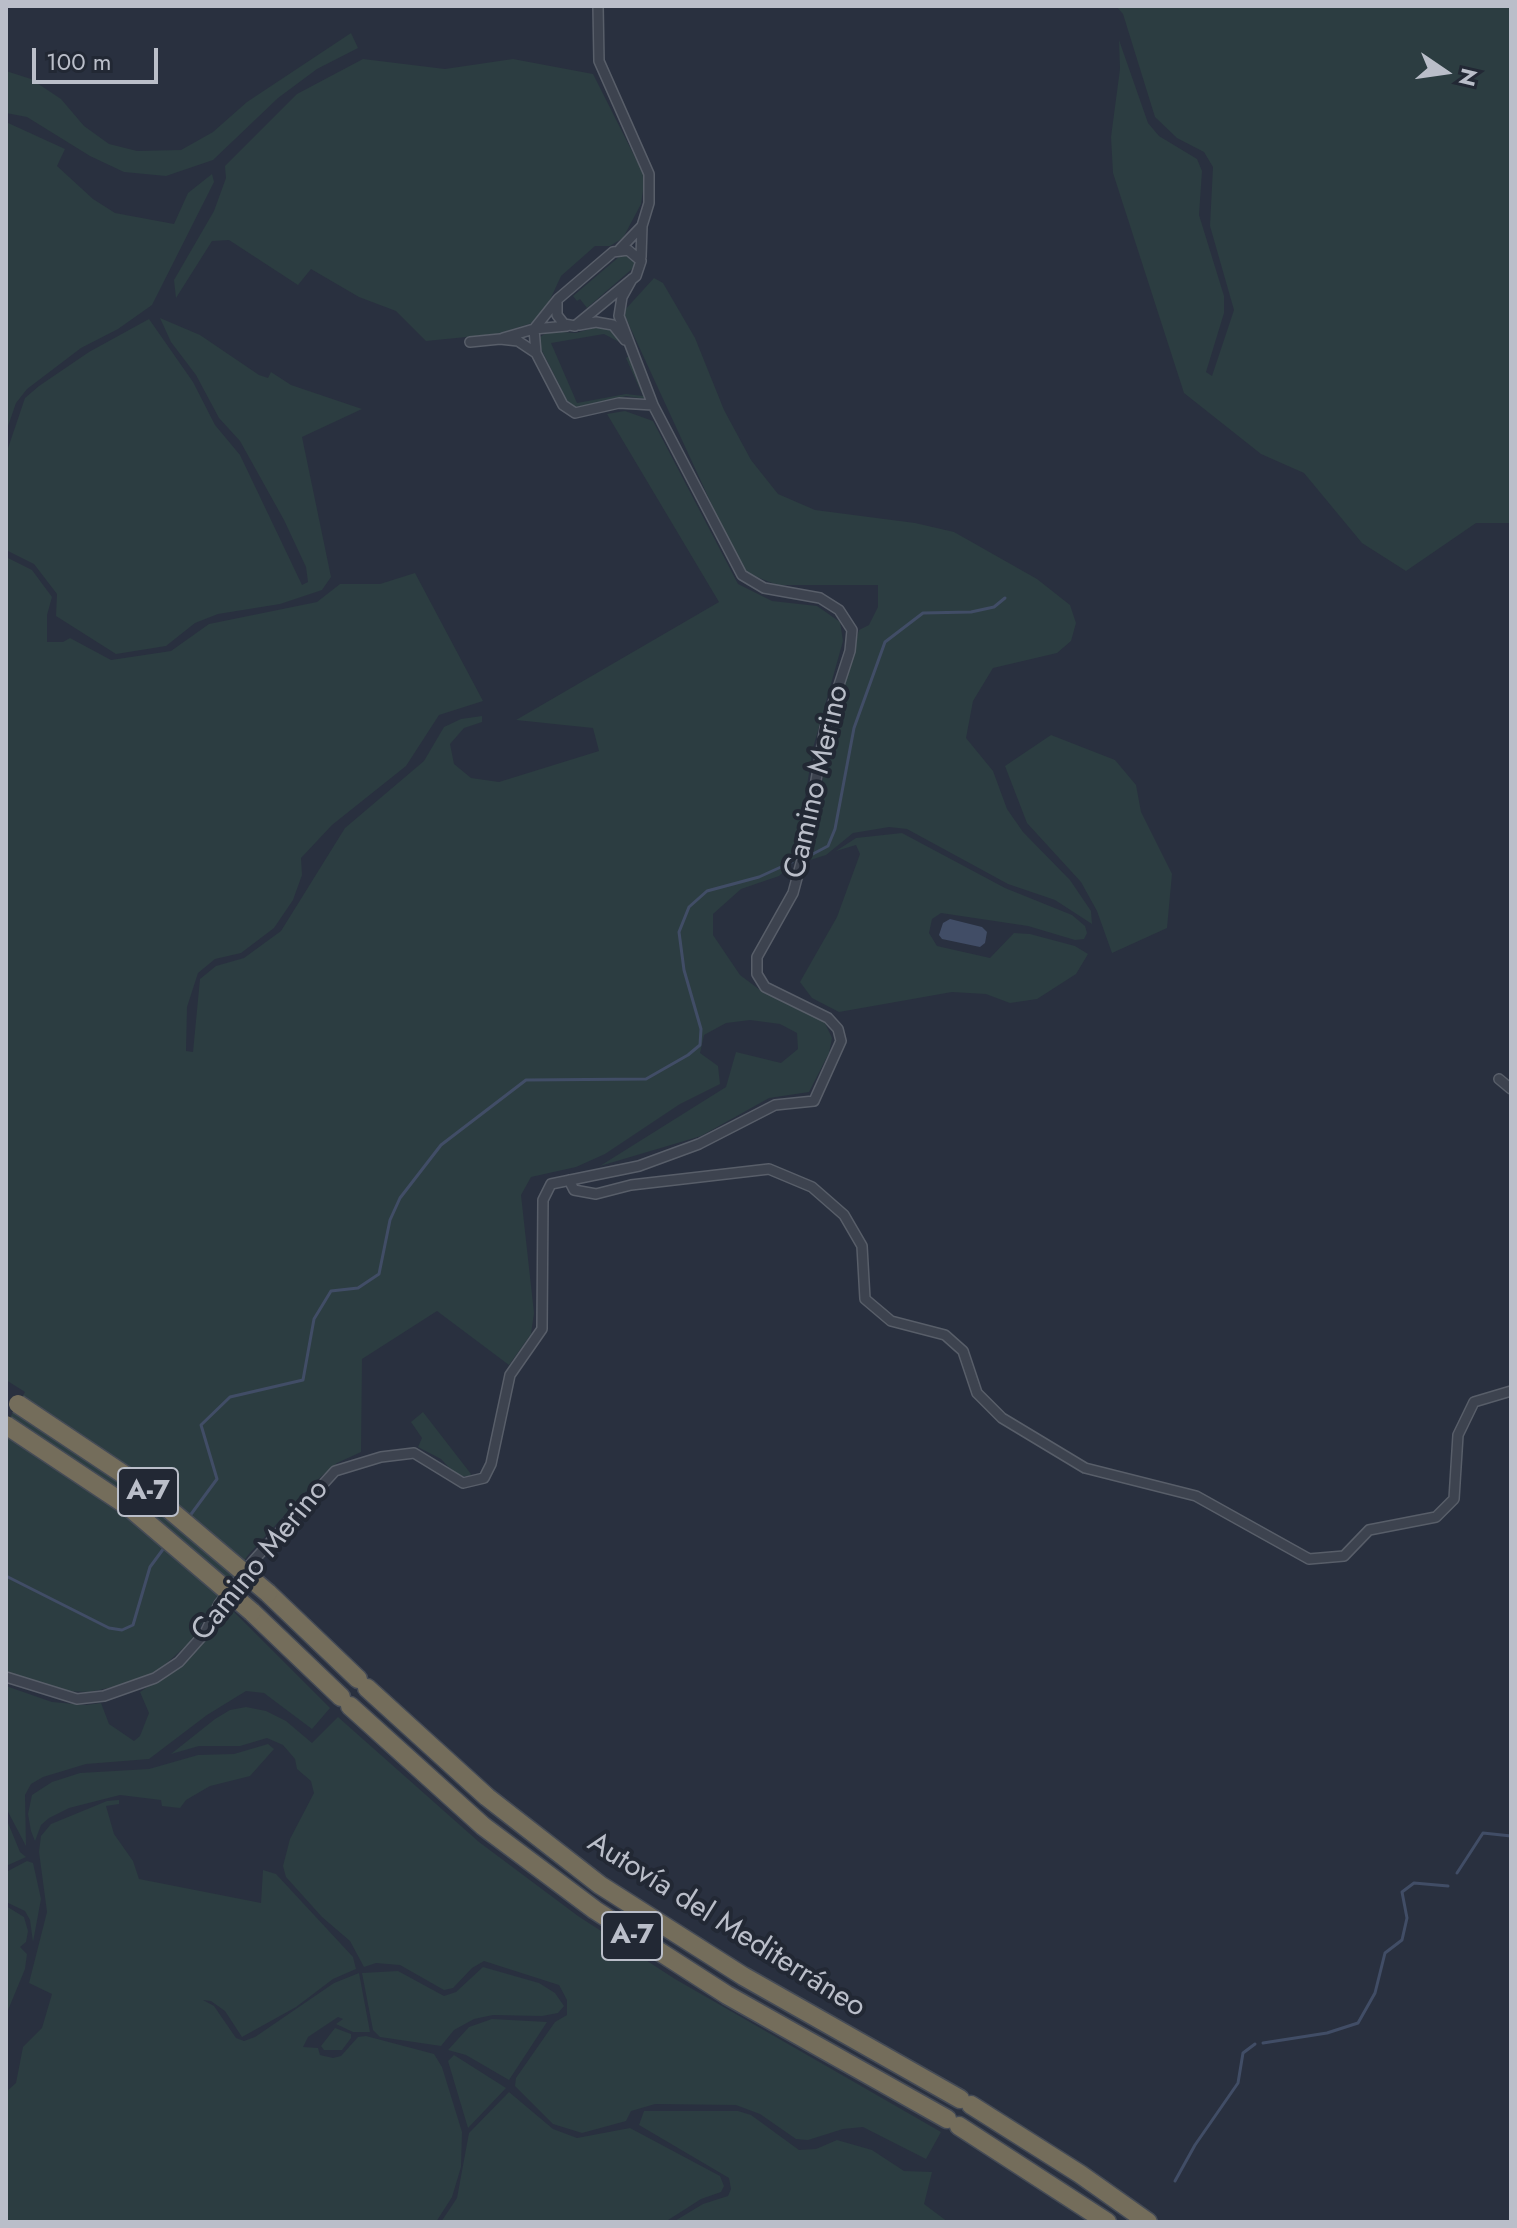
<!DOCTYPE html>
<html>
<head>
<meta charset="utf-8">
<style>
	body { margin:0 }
	#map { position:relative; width:1517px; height:2228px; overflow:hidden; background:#29303f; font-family:Jost,sans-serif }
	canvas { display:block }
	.frame { position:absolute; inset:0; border:8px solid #babec9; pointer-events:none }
	.north { position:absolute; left:1405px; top:32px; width:80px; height:80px; -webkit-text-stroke:6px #222834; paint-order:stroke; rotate:103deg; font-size:22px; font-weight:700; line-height:32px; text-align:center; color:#babec9 }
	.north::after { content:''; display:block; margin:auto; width:28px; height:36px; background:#babec9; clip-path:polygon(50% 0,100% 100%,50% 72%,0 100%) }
	.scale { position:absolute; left:32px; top:48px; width:126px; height:36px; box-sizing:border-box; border:4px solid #babec9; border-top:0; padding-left:10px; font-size:24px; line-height:28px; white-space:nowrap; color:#babec9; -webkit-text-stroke:6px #222834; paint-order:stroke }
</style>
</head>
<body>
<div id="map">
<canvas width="1517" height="2228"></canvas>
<div class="frame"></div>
<div class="north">N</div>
<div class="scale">100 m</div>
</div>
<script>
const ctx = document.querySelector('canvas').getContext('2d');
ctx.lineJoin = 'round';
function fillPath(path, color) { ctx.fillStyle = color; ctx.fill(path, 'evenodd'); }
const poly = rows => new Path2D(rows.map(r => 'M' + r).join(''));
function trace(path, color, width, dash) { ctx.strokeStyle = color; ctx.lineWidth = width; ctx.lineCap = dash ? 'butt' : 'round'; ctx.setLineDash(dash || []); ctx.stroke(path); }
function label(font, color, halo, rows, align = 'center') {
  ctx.font = font + ' Jost,sans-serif'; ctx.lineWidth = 8; ctx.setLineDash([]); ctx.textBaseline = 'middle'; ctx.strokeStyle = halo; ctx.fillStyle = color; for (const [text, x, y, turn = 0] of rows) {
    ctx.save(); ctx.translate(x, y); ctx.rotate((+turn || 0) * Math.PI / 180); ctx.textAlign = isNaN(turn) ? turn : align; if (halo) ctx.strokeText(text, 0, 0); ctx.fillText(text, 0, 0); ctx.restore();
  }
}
fillPath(poly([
	[1116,6,1511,6,1511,523,1476,523,1406,571,1362,543,1304,473,1261,454,1184,393,1113,173,1111,137,1120,69,1119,40,1148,123,1159,136,1197,159,1202,171,1199,215,1224,296,1224,313,1206,372,1212,376,1234,310,1210,226,1213,167,1204,152,1177,138,1155,117,1123,14],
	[351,33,358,48,317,69,278,98,213,160,166,176,124,172,90,156,27,117,6,113,6,71,31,79,61,99,84,126,109,144,137,151,181,150,213,132,247,102],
	[363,59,445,69,513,59,593,74,645,177,641,204,623,238,610,246,595,246,561,276,544,313,532,323,497,334,426,341,396,311,359,297,311,269,298,285,229,240,212,241,176,298,174,280,214,211,226,178,225,166,297,94],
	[6,122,65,149,57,166,93,199,115,213,174,224,188,193,212,174,214,182,152,305,118,329,81,348,27,389,16,403,6,432],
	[630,253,636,261,632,269,587,308,580,299,577,301,573,296,620,256],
	[654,278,663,283,695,338,724,410,751,460,778,494,815,510,915,523,954,532,1037,579,1070,605,1076,623,1071,641,1057,653,993,668,973,701,966,738,993,771,1007,809,1023,832,1070,880,1091,911,1092,924,1055,900,1008,884,907,829,889,827,853,833,826,855,807,861,835,715,859,630,869,625,878,607,878,585,777,585,747,573,723,529,623,312],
	[160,318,200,335,259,375,268,378,271,372,291,385,362,409,302,437,331,577,322,590,280,604,218,614,195,623,166,646,116,654,56,616,57,594,34,564,6,550,6,454,25,398,39,386,89,352,149,319,193,382,215,425,240,455,302,585,308,582,306,567,284,520,240,441,219,418,196,375,171,342],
	[600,326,609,328,621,343,604,334,551,343,577,403,626,394,643,396,626,358,629,356,646,395,645,399,626,396,584,410,575,408,569,404,539,345,540,337,549,331,576,333],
	[625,411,653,421,738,584,772,601,817,606,840,622,843,641,813,748,795,861,779,876,741,889,713,914,713,935,740,975,760,990,824,1021,832,1038,829,1053,809,1092,769,1098,701,1136,600,1166,726,1087,736,1052,781,1063,798,1049,797,1033,780,1024,750,1020,726,1023,704,1035,700,1053,718,1066,720,1084,680,1104,605,1154,576,1167,531,1177,521,1195,534,1313,531,1334,509,1365,437,1311,362,1359,361,1452,337,1463,316,1481,248,1555,188,1644,158,1671,122,1685,90,1692,63,1691,6,1673,6,1424,25,1392,6,1380,6,557,32,570,52,597,47,615,47,642,63,642,70,638,111,660,171,651,209,624,317,602,340,584,380,584,415,573,483,701,439,715,406,766,332,825,301,858,302,875,293,900,274,928,241,953,215,959,198,973,187,1007,186,1051,193,1052,200,979,216,966,244,958,281,931,345,828,424,761,444,727,461,719,482,716,482,722,464,728,450,744,454,764,471,778,499,782,599,751,593,728,516,720,719,602,607,414],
	[1051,735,1115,760,1136,785,1141,812,1172,874,1167,928,1112,953,1097,911,1081,882,1027,823,1005,766],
	[902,833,1005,888,1072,915,1085,926,1087,933,1084,939,1075,940,1028,926,941,913,932,919,929,933,937,946,990,958,1014,933,1030,934,1075,946,1088,954,1076,974,1037,999,1010,1003,986,994,952,992,839,1012,812,998,800,982,837,917,860,854,856,845,836,851,856,838],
	[423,1412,471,1474,470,1476,457,1476,441,1459,418,1447,422,1438,411,1422],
	[226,1604,330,1708,312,1729,264,1693,246,1691,207,1715,149,1759,86,1764,43,1777,31,1784,25,1795,26,1846,6,1808,6,1686,52,1702,86,1705,101,1703,109,1724,134,1741,140,1736,149,1713,140,1692,187,1661,204,1642],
	[246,1707,266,1711,286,1721,312,1743,338,1717,479,1842,578,1916,675,1979,941,2132,926,2159,863,2127,843,2129,808,2140,796,2139,760,2114,736,2105,655,2104,631,2111,626,2121,582,2133,553,2124,515,2086,516,2078,555,2022,567,2015,567,2000,559,1985,484,1961,472,1968,453,1988,444,1990,400,1965,376,1963,364,1967,350,1941,322,1917,286,1877,283,1866,290,1839,314,1793,311,1781,297,1769,295,1759,283,1745,267,1738,240,1746,199,1746,171,1754,215,1719,230,1710],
	[268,1744,274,1749,250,1776,210,1786,186,1800,180,1808,162,1806,161,1800,120,1795,69,1808,49,1818,41,1825,35,1841,31,1831,28,1814,32,1795,52,1782,80,1773,149,1769,198,1755,234,1754],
	[119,1800,119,1804,106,1806,114,1834,133,1861,139,1879,261,1903,263,1870,276,1874,353,1957,356,1969,333,1979,296,2007,242,2037,225,2011,211,2001,203,2000,214,2006,236,2038,244,2041,255,2037,334,1983,359,1973,370,2032,353,2032,336,2024,343,2019,338,2017,308,2037,303,2047,318,2048,320,2055,333,2058,341,2056,358,2037,366,2036,434,2054,442,2067,462,2132,461,2167,452,2197,436,2222,6,2222,6,2092,16,2083,23,2047,42,2028,52,1994,29,1983,47,1912,39,1852,41,1836,51,1824,107,1801],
	[6,1818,20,1852,26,1857,6,1866],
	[27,1861,33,1863,41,1899,33,1942,30,1920,25,1911,6,1902,6,1872],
	[6,1906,24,1917,28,1931,26,1942,20,1947,27,1954,25,1969,6,2015],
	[483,1967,539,1983,555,1993,564,2006,558,2013,542,2016,493,2015,474,2019,454,2030,441,2046,380,2037,373,2030,362,1973,398,1971,444,1996,456,1992],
	[492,2019,547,2022,509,2080,466,2055,448,2050,469,2027],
	[335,2028,351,2034,351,2038,342,2050,324,2050,321,2046],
	[454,2055,506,2088,468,2128,448,2061],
	[509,2092,553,2129,577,2138,630,2128,720,2176,724,2186,721,2192,701,2199,665,2222,441,2222,457,2198,469,2133],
	[644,2111,738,2111,751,2115,799,2150,816,2149,837,2140,872,2150,904,2171,932,2172,924,2204,948,2222,673,2222,703,2204,728,2196,731,2189,729,2178,639,2125]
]), '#2c3d41');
fillPath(poly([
	[950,919,982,927,987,932,985,943,980,947,942,939,939,935,943,923]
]), '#414d66');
trace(poly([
	[809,856,828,846,835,829,854,728,885,642,923,613,971,612,994,607,1005,598],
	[189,1517,217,1479,201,1425,230,1397,303,1380,314,1319,331,1291,358,1288,379,1274,390,1220,400,1198,441,1145,526,1080,646,1079,688,1055,700,1045,701,1029,684,970,679,932,689,907,707,891,759,877,792,862],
	[6,1576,109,1628,122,1630,133,1625,150,1567,164,1548],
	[1457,1873,1483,1833,1511,1836],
	[1263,2043,1327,2033,1358,2023,1375,1993,1385,1953,1402,1940,1407,1918,1402,1892,1414,1883,1448,1886],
	[1175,2181,1195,2145,1238,2083,1243,2053,1255,2044]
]), '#414d66', 3);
const minor = poly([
	[598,6,599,61,649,174,649,203,642,226,641,257],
	[620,249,642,226],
	[579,325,596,322,613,325,625,340],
	[503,338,534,329,567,326],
	[470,342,500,339,518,341,536,353,563,405,575,413,619,403,653,405],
	[536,353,534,329,558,299,613,252,628,250,641,261,636,276,575,326,564,324,557,315,557,303],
	[1499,1079,1511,1089],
	[569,1180,574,1190,596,1194,631,1185,769,1169,812,1187,844,1215,862,1246,865,1299,891,1321,945,1335,963,1351,977,1393,1002,1418,1085,1468,1196,1496,1309,1559,1344,1556,1369,1530,1436,1517,1454,1499,1458,1435,1474,1402,1511,1391],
	[6,1677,77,1699,104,1696,155,1678,179,1662,205,1633,219,1604,254,1560,335,1471,381,1457,414,1453,463,1483,484,1478,491,1464,510,1375,542,1329,543,1200,551,1184,639,1166,699,1144,775,1105,814,1101,841,1041,838,1029,828,1018,765,987,757,974,757,957,793,893,803,856,825,728,850,651,852,630,839,610,820,598,764,588,742,575,653,405,619,316,622,297,632,279]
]);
const motorway = poly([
	[268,1593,358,1679],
	[252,1612,341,1697],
	[367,1688,487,1797,600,1885,743,1976,960,2099],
	[350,1706,483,1826,595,1910,727,1995,947,2119],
	[971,2105,1080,2174,1148,2222],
	[959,2126,1107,2222]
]);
trace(minor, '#585e69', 12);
trace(motorway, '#454b56', 21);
trace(minor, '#3d434f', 9);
trace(motorway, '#746d5b', 18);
const motorwayBridge = poly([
	[18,1404,144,1488,268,1593],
	[6,1425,129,1507,252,1612]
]);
trace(motorwayBridge, '#454b56', 21, []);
trace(motorwayBridge, '#746d5b', 18);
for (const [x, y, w] of [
	[148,1492,60],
	[632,1936,60]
]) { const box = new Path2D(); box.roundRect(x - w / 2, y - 24, w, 48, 6); ctx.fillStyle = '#222834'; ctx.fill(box); trace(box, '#babec9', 2); }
label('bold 28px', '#babec9', null, [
	["A-7",148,1492],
	["A-7",632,1936]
]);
label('30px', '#babec9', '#222834', [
	["Camino Merino",818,782,-77],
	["Camino Merino",261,1561,-51],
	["Autovía del Mediterráneo",726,1926,32]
]);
</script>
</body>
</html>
